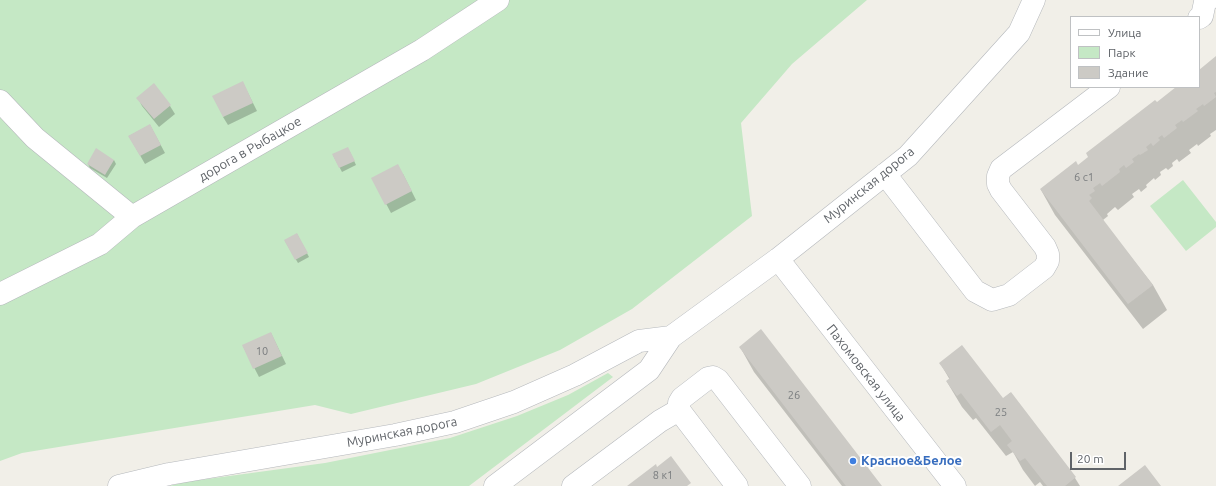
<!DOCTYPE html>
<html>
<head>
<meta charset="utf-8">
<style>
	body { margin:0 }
	#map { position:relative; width:1216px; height:486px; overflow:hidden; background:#f1efe8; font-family:Ubuntu,sans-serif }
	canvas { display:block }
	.legend { position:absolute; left:1070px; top:16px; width:130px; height:72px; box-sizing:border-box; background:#fff; border:1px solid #bfc1c3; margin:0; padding:5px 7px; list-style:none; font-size:12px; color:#5f6368 }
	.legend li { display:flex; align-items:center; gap:8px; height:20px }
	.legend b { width:20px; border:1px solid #bfc1c3 }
	.scale { position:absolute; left:1070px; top:452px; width:56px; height:18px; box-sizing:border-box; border:2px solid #5f6368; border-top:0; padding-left:5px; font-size:12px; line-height:14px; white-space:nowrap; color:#5f6368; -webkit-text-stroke:3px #fff; paint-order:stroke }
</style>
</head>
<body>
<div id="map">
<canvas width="1216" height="486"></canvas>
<ul class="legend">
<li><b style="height:5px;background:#fff"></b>Улица</li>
<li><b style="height:11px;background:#c5e8c5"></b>Парк</li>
<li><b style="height:11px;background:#cccac5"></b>Здание</li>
</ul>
<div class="scale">20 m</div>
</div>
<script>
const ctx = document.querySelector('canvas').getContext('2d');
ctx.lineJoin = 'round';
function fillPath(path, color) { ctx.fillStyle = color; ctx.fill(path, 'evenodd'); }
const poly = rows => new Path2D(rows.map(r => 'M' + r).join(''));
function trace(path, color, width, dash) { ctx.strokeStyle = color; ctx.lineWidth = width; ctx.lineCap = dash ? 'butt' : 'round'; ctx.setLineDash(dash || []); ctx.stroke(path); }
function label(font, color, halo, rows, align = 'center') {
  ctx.font = font + ' Ubuntu,sans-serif'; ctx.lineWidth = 4; ctx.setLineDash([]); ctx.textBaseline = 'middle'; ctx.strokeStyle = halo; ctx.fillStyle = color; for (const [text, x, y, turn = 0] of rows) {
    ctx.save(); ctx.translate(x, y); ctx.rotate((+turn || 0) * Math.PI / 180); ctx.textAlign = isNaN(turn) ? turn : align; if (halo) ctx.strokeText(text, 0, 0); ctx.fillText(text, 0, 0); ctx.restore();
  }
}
fillPath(poly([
	[0,0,867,0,792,64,741,123,752,216,632,309,560,350,476,384,351,414,315,405,22,453,0,461],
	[1183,180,1216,222,1216,227,1186,251,1150,206],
	[608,373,613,377,469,486,169,486,185,482,325,463,450,438,517,416,568,395]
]), '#c5e8c5');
fillPath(poly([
	[1216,58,1216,130,1210,134,1211,136,1198,146,1197,144,1189,150,1191,153,1179,162,1177,159,1172,163,1173,166,1168,170,1166,168,1160,172,1161,175,1155,180,1154,178,1146,185,1147,187,1141,192,1139,189,1132,194,1134,197,1118,210,1115,207,1107,214,1108,216,1103,220,1105,224,1153,285,1167,310,1143,329,1055,215,1041,190,1078,166,1178,87,1199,87,1199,71],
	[154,85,170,106,175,114,159,127,142,106,138,98],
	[247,91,257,111,228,125,223,117],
	[150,125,165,153,145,164,129,136],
	[350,152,356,165,342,172,333,155],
	[114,160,116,164,107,178,90,168,88,164],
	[403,174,416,200,391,213,373,179],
	[297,234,309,257,298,263,285,241],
	[271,333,286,364,259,377,243,346],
	[740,347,881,486,842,486,754,372],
	[940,363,1003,399,1010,393,1075,478,1080,486,1043,486,1040,482,1035,486,1023,470,1013,452,1006,456,976,418,973,420,962,407,947,382,950,380]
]), '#0003');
fillPath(poly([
	[1216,56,1216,92,1214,93,1216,97,1204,106,1203,104,1196,109,1198,111,1183,122,1182,120,1175,125,1177,128,1164,138,1162,135,1158,138,1160,140,1153,146,1151,143,1146,147,1148,150,1140,155,1139,154,1132,159,1134,162,1126,168,1124,165,1119,169,1120,172,1102,186,1100,183,1093,188,1095,191,1089,195,1092,198,1089,201,1153,285,1128,304,1040,189,1076,161,1078,165,1088,157,1086,153,1155,100,1157,102,1176,87,1199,87,1199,70],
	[243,81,253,103,223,117,212,96],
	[154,83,171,105,154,119,136,98],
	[150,124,161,145,140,156,128,136],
	[348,147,355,161,339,168,332,154],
	[96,148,114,160,105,175,87,164],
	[398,164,412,191,385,205,371,178],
	[297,233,308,253,295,260,284,240],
	[761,329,832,421,882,486,846,486,809,438,739,347],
	[271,332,282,356,253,369,242,345],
	[962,345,1003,398,1011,392,1076,477,1065,486,1047,486,1025,458,1020,461,1007,445,1012,441,1000,425,991,432,961,393,957,396,946,381,950,378,939,363],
	[671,456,691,483,687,486,627,486,656,464,657,467],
	[1145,465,1161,486,1118,486]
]), '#cccac5');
const minor = poly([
	[1199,18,1202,16,1205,2,1208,0],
	[0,101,35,138,132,217],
	[885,174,975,291,992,300,1009,295,1044,268,1048,261,1048,254,1045,247,1001,190,998,184,998,176,1001,169,1109,87],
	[778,259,955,486],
	[0,294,100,244,132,217,422,50,498,0],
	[679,410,737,486],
	[119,486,169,474,395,435,455,422,514,402,575,375,639,341,671,337],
	[495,486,649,370,671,337,778,259,908,156,1019,33,1034,0],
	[573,486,660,421,679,410,679,403,682,398,708,378,713,377,718,380,800,486]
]);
trace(minor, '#b5b8bc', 23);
trace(minor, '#fff', 22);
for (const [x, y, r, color] of [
	[853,461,4,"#3f7fe0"]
]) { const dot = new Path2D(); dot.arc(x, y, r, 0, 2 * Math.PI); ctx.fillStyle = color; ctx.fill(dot); trace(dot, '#fff', 1.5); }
label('11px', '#7a7d7f', null, [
	["6 с1",1084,177],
	["10",262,351],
	["26",794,395],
	["25",1001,412],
	["8 к1",663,475]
]);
label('13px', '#5f6368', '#fff', [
	["дорога в Рыбацкое",250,149,-30],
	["Муринская дорога",869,185,-39],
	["Пахомовская улица",866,373,52],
	["Муринская дорога",402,432,-11]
]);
label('bold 13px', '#366cbe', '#fff', [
	["Красное&Белое",861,461]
], 'left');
</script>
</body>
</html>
